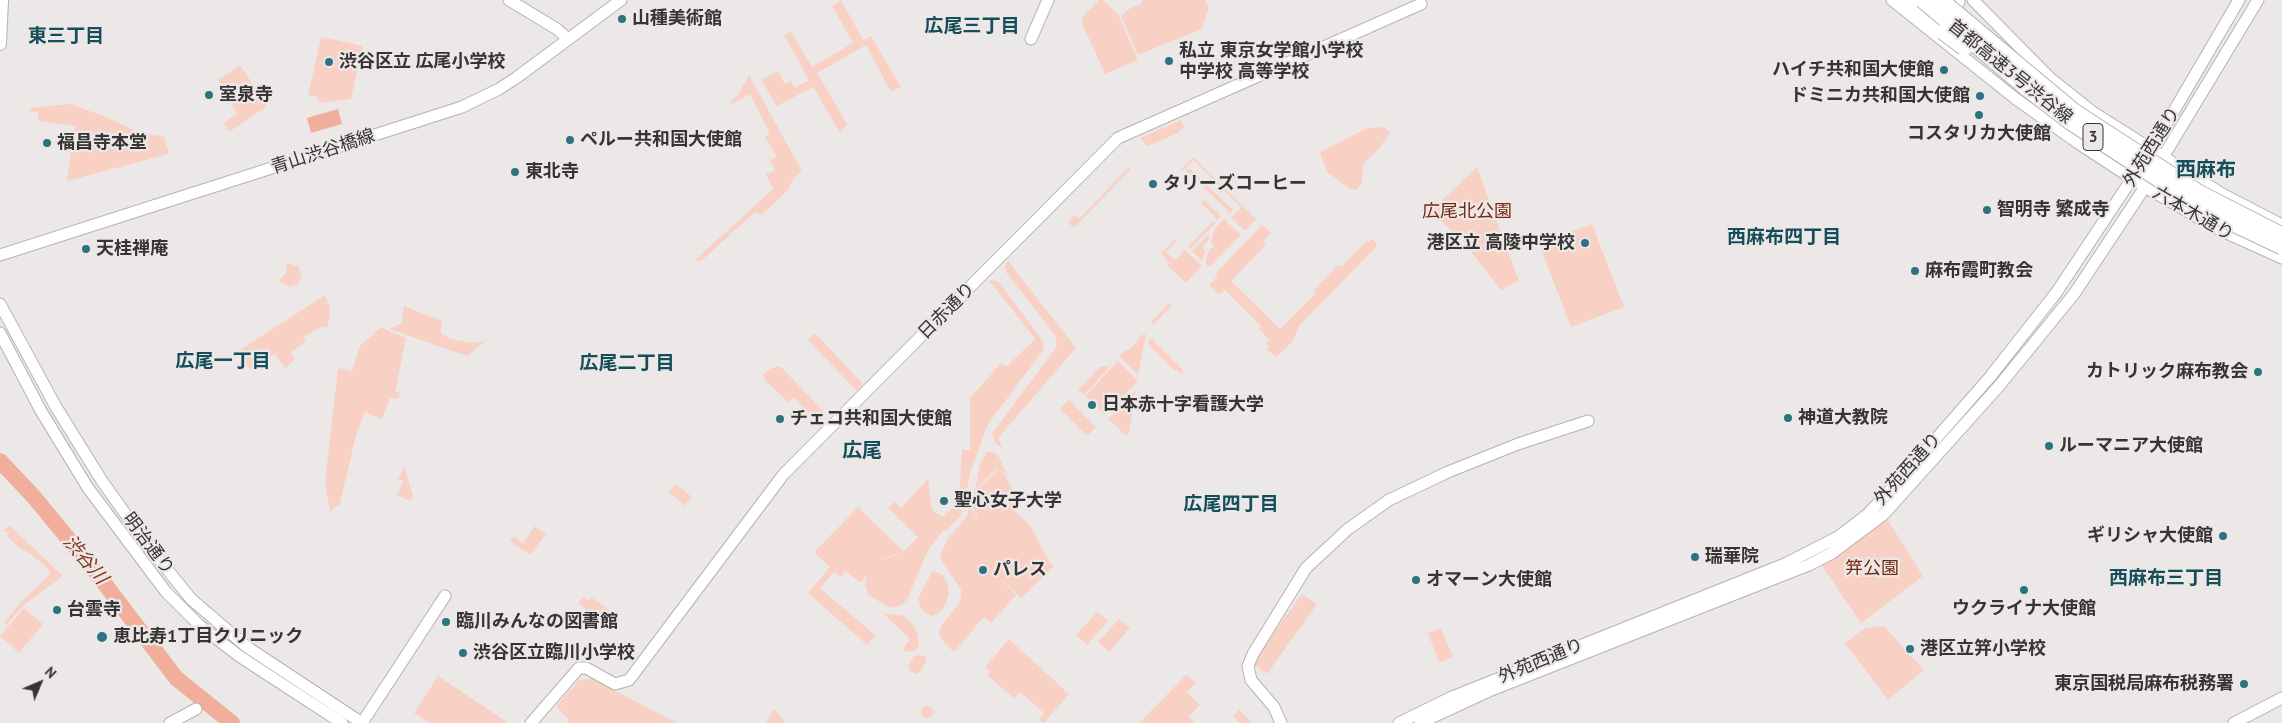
<!DOCTYPE html>
<html>
<head>
<meta charset="utf-8">
<style>
	body { margin:0 }
	#map { position:relative; width:2282px; height:723px; overflow:hidden; background:#ece8e7; font-family:"PT Sans",sans-serif }
	canvas { display:block }
	.north { position:absolute; left:15px; top:658px; width:50px; height:50px; -webkit-text-stroke:4px #ece8e7; paint-order:stroke; rotate:45deg; font-size:14px; font-weight:700; line-height:20px; text-align:center; color:#363434 }
	.north::after { content:''; display:block; margin:auto; width:18px; height:22px; background:#363434; clip-path:polygon(50% 0,100% 100%,50% 72%,0 100%) }
</style>
</head>
<body>
<div id="map">
<canvas width="2282" height="723"></canvas>
<div class="north">N</div>
</div>
<script>
const ctx = document.querySelector('canvas').getContext('2d');
ctx.lineJoin = 'round';
function fillPath(path, color) { ctx.fillStyle = color; ctx.fill(path, 'evenodd'); }
const poly = rows => new Path2D(rows.map(r => 'M' + r).join(''));
function trace(path, color, width, dash) { ctx.strokeStyle = color; ctx.lineWidth = width; ctx.lineCap = dash ? 'butt' : 'round'; ctx.setLineDash(dash || []); ctx.stroke(path); }
function label(font, color, halo, rows, align = 'center') {
  ctx.font = font + ' "PT Sans","Noto Sans JP",sans-serif'; ctx.lineWidth = 4.5; ctx.setLineDash([]); ctx.textBaseline = 'middle'; ctx.strokeStyle = halo; ctx.fillStyle = color; for (const [text, x, y, turn = 0] of rows) {
    ctx.save(); ctx.translate(x, y); ctx.rotate((+turn || 0) * Math.PI / 180); ctx.textAlign = isNaN(turn) ? turn : align; if (halo) ctx.strokeText(text, 0, 0); ctx.fillText(text, 0, 0); ctx.restore();
  }
}
fillPath(poly([
	[841,0,863,40,871,36,901,87,891,92,866,45,817,73,847,124,840,133,813,87,777,106,761,80,778,71,785,84,791,81,795,88,809,80,784,35,791,32,812,67,853,43,832,6],
	[1099,0,1103,0,1118,14,1138,60,1105,74,1081,21,1084,15],
	[1142,0,1205,0,1209,8,1202,29,1138,55,1121,16,1129,9,1142,3],
	[321,37,363,46,351,99,320,103,316,96,308,96],
	[240,65,267,106,229,132,224,123,237,113,218,80],
	[749,75,802,171,793,179,789,189,762,215,755,212,701,261,695,260,773,189,766,174,775,170,770,160,777,157,765,137,770,134,750,94,731,104,730,102,738,95],
	[70,104,109,118,139,133,164,136,169,154,67,181,75,126,38,121,38,113,30,111,30,108],
	[1181,120,1184,127,1176,134,1148,146,1140,138],
	[1384,127,1390,133,1377,151,1363,164,1362,182,1357,190,1350,189,1327,172,1320,152,1367,128],
	[1193,157,1256,219,1245,231,1231,218,1241,207,1193,160,1183,170,1181,169],
	[1129,167,1131,169,1075,227,1073,227,1068,223,1074,215,1079,219],
	[1477,167,1519,281,1501,290,1461,239,1430,212],
	[1189,168,1233,210,1228,214,1228,211,1188,172,1185,172],
	[1204,200,1221,216,1218,220,1201,203],
	[1224,219,1241,235,1209,267,1205,263,1208,252,1214,245,1211,242,1215,228],
	[1213,221,1216,223,1190,249,1188,247],
	[1592,224,1624,307,1571,327,1539,244],
	[1262,225,1271,233,1263,241,1266,245,1231,281,1280,329,1316,293,1314,290,1338,265,1341,267,1367,241,1369,242,1373,238,1377,246,1300,325,1293,341,1277,357,1266,349,1269,346,1266,343,1269,340,1259,329,1261,326,1225,290,1219,295,1209,285,1218,275,1216,273],
	[1210,233,1208,241,1202,248,1205,251,1202,261,1192,251],
	[1175,239,1177,240,1166,252,1175,260,1185,250,1202,266,1186,283,1167,265,1169,262,1161,254],
	[1008,261,1076,348,998,438,1002,448,996,444,992,434,1057,346,1055,335,1006,272,1005,266],
	[287,263,298,266,302,275,298,284,290,287,279,281,286,272],
	[989,280,996,281,1000,283,1042,340,1044,349,988,424,971,470,961,516,947,530,943,530,927,552,907,600,900,606,889,608,868,594,865,586,867,575,860,583,846,571,840,577,834,572,820,588,875,635,867,645,808,593,830,567,814,552,858,507,903,551,888,557,879,562,904,551,918,537,888,508,894,502,901,508,928,479,932,510,943,517,959,501,962,450,970,450,970,398,1001,363,1006,367,1035,339],
	[325,295,330,307,328,327,324,328,323,326,304,337,306,341,291,352,295,360,285,368,275,354,251,370,237,352],
	[1169,303,1172,305,1154,324,1150,323],
	[404,306,442,321,441,333,451,339,473,343,486,341,467,356,389,329,402,323],
	[381,327,406,338,395,392,401,392,398,399,390,398,382,419,365,412,356,435,340,504,330,511,325,483,338,368,352,371,360,346],
	[815,333,863,384,857,391,808,340],
	[1146,334,1138,375,1119,356,1126,350,1128,351,1140,338,1139,336],
	[1150,337,1184,371,1181,374,1177,370,1175,371,1148,344],
	[1116,360,1084,395,1078,390,1100,367,1110,366],
	[1118,361,1138,381,1105,415,1085,396],
	[780,366,826,414,818,422,794,398,788,402,765,380,763,375,771,368],
	[1136,390,1129,433,1126,436,1109,419],
	[1069,400,1096,427,1087,436,1060,409],
	[987,452,994,452,998,455,1009,479,1005,473,996,469,975,490,980,463],
	[404,467,413,496,410,501,397,495,403,481,398,479],
	[997,470,1004,474,1019,501,1012,508,1030,526,1050,563,1054,566,1021,598,999,576,1016,595,991,623,984,617,954,652,944,643,939,634,941,626,957,606,961,598,961,589,942,562,940,555,948,538,967,516,969,507,977,515,973,520,978,515,969,504,969,498],
	[676,484,692,497,685,506,669,492],
	[1884,514,1923,576,1861,623,1818,560],
	[10,526,63,576,24,605,7,624,5,622,21,602,50,574,49,570,31,554,21,549,6,536,8,533,4,530],
	[535,526,546,534,530,555,510,541,514,536,523,543],
	[932,572,937,572,943,575,948,586,949,595,943,609,938,614,931,616,921,609,918,598],
	[1302,594,1317,604,1267,674,1252,663],
	[583,597,588,601,591,597,610,611,601,621,578,603],
	[24,608,43,624,19,653,0,636],
	[1097,612,1108,621,1087,645,1076,635],
	[884,614,902,615,907,619,914,626,917,634,919,645,917,649,911,652,904,651,903,649,909,641,908,637],
	[1119,619,1130,628,1109,652,1098,642],
	[1877,626,1885,627,1924,670,1888,700,1845,643,1865,628],
	[1441,628,1453,657,1439,663,1428,633],
	[1009,639,1069,694,1044,723,1039,720,1044,713,1020,692,1014,698,987,675,990,671,985,667],
	[921,655,925,656,926,661,920,672,915,674,910,671,908,666,914,656],
	[1186,675,1196,683,1187,692,1200,705,1189,717,1195,723,1139,723],
	[438,676,507,722,506,723,429,723,414,713],
	[591,678,677,723,567,723,569,720,556,706,579,680],
	'921 712a6 6 0 1 1 12 0a6 6 0 1 1-12 0Z',
	[774,709,786,723,766,723],
	[1239,709,1252,723,1240,723,1233,716]
]), '#f9d1c4');
fillPath(poly([
	[338,109,342,124,311,133,307,118]
]), '#f1ae9a');
trace(poly([
	[0,461,34,497,98,575,176,678,232,723]
]), '#f1ae9a', 16);
const secondary = poly([
	[509,0,557,29,568,39],
	[1892,0,2016,99,2078,143,2145,187,2220,230,2282,258],
	[1973,0,2050,78,2094,113,2222,194,2282,225],
	[1031,39,1048,0],
	[0,255,462,107,499,89,516,78,621,0],
	[0,304,56,407,102,481,149,547,191,599,247,647,362,723],
	[0,333,41,411,88,488,166,592,199,625,239,656,342,723],
	[170,723,196,709],
	[362,723,445,596],
	[531,723,579,668,586,668,615,684,629,680,783,475,1118,138,1421,4],
	[1281,723,1274,707,1251,680,1248,666,1253,654,1306,568,1348,529,1389,500,1448,472,1518,444,1588,421],
	[1399,723,1452,697,1787,563,1838,537,1867,515,1898,482,1990,377,2056,293,2151,150,2239,0],
	[1420,723,1489,691,1809,565,1832,553,1884,514,1999,386,2074,294,2145,187,2258,0],
	[2234,723,2282,698]
]);
const primary = poly([
	[0,44,2,0]
]);
const highway = poly([
	[1905,0,1943,32],
	[1956,0,1957,2]
]);
trace(secondary, '#b6b2b0', 13);
trace(primary, '#b6b2b0', 14);
trace(highway, '#b6b2b0', 17);
trace(secondary, '#fff', 11);
trace(primary, '#fff', 12);
trace(highway, '#fff', 15);
const highwayBridge = poly([
	[1922,0,2026,88,2070,122,2192,201,2225,220,2282,247],
	[1941,0,2074,111,2200,193,2282,235],
	[1943,32,1964,48]
]);
trace(highwayBridge, '#b6b2b0', 17, []);
trace(highwayBridge, '#fff', 15);
for (const [x, y, r, color] of [
	[622,19,5,"#2d7281"],
	[1169,61,5,"#2d7281"],
	[329,62,5,"#2d7281"],
	[1944,70,5,"#2d7281"],
	[209,95,5,"#2d7281"],
	[1980,96,5,"#2d7281"],
	[1979,115,5,"#2d7281"],
	[570,140,5,"#2d7281"],
	[47,143,5,"#2d7281"],
	[515,172,5,"#2d7281"],
	[1153,184,5,"#2d7281"],
	[1987,210,5,"#2d7281"],
	[1585,243,5,"#2d7281"],
	[86,249,5,"#2d7281"],
	[1915,271,5,"#2d7281"],
	[2258,372,5,"#2d7281"],
	[1092,405,5,"#2d7281"],
	[1788,418,5,"#2d7281"],
	[780,419,5,"#2d7281"],
	[2049,446,5,"#2d7281"],
	[944,501,5,"#2d7281"],
	[2223,536,5,"#2d7281"],
	[1695,557,5,"#2d7281"],
	[983,570,5,"#2d7281"],
	[1416,580,5,"#2d7281"],
	[2024,590,5,"#2d7281"],
	[57,610,5,"#2d7281"],
	[446,622,5,"#2d7281"],
	[102,637,6,"#2d7281"],
	[1910,649,5,"#2d7281"],
	[463,653,5,"#2d7281"],
	[2244,684,5,"#2d7281"]
]) { const dot = new Path2D(); dot.arc(x, y, r, 0, 2 * Math.PI); ctx.fillStyle = color; ctx.fill(dot); trace(dot, '#ece8e7', 2); }
for (const [x, y, w] of [
	[2093,137,20]
]) { const box = new Path2D(); box.roundRect(x - w / 2, y - 13.5, w, 27, 4); ctx.fillStyle = '#ece8e7'; ctx.fill(box); trace(box, '#363434', 1); }
label('bold 16px', '#363434', null, [
	["3",2093,137]
]);
label('bold 18px', '#363434', '#ece8e7', [
	["山種美術館",632,19],
	["私立 東京女学館小学校",1179,51],
	["中学校 高等学校",1179,72],
	["渋谷区立 広尾小学校",339,62],
	["ハイチ共和国大使館",1934,70,"right"],
	["室泉寺",219,95],
	["ドミニカ共和国大使館",1970,96,"right"],
	["コスタリカ大使館",1979,134,"center"],
	["ペルー共和国大使館",580,140],
	["福昌寺本堂",57,143],
	["東北寺",525,172],
	["タリーズコーヒー",1163,184],
	["智明寺 繁成寺",1997,210],
	["港区立 高陵中学校",1575,243,"right"],
	["天桂禅庵",96,249],
	["麻布霞町教会",1925,271],
	["カトリック麻布教会",2248,372,"right"],
	["日本赤十字看護大学",1102,405],
	["神道大教院",1798,418],
	["チェコ共和国大使館",790,419],
	["ルーマニア大使館",2059,446],
	["聖心女子大学",954,501],
	["ギリシャ大使館",2213,536,"right"],
	["瑞華院",1705,557],
	["パレス",993,570],
	["オマーン大使館",1426,580],
	["ウクライナ大使館",2024,609,"center"],
	["台雲寺",67,610],
	["臨川みんなの図書館",456,622],
	["恵比寿1丁目クリニック",113,637],
	["港区立笄小学校",1920,649],
	["渋谷区立臨川小学校",473,653],
	["東京国税局麻布税務署",2234,684,"right"]
], 'left');
label('18px', '#363434', '#ece8e7', [
	["首都高速3号渋谷線",2010,72,39],
	["外苑西通り",2152,147,-58],
	["青山渋谷橋線",323,152,-18],
	["六本木通り",2193,214,30],
	["日赤通り",947,311,-45],
	["外苑西通り",1908,469,-48],
	["明治通り",148,544,53],
	["外苑西通り",1541,661,-22]
]);
label('18px', '#76290f', '#ece8e7', [
	["広尾北公園",1467,212],
	["笄公園",1872,569]
]);
label('bold 19px', '#154e5a', '#ece8e7', [
	["広尾三丁目",972,27],
	["東三丁目",66,37],
	["西麻布四丁目",1784,238],
	["広尾一丁目",223,362],
	["広尾二丁目",627,364],
	["広尾四丁目",1231,505],
	["西麻布三丁目",2166,579]
]);
label('italic 19px', '#873920', '#ece8e7', [
	["渋谷川",85,560,50]
]);
label('bold 20px', '#154e5a', '#ece8e7', [
	["西麻布",2206,170],
	["広尾",862,451]
]);
</script>
</body>
</html>
